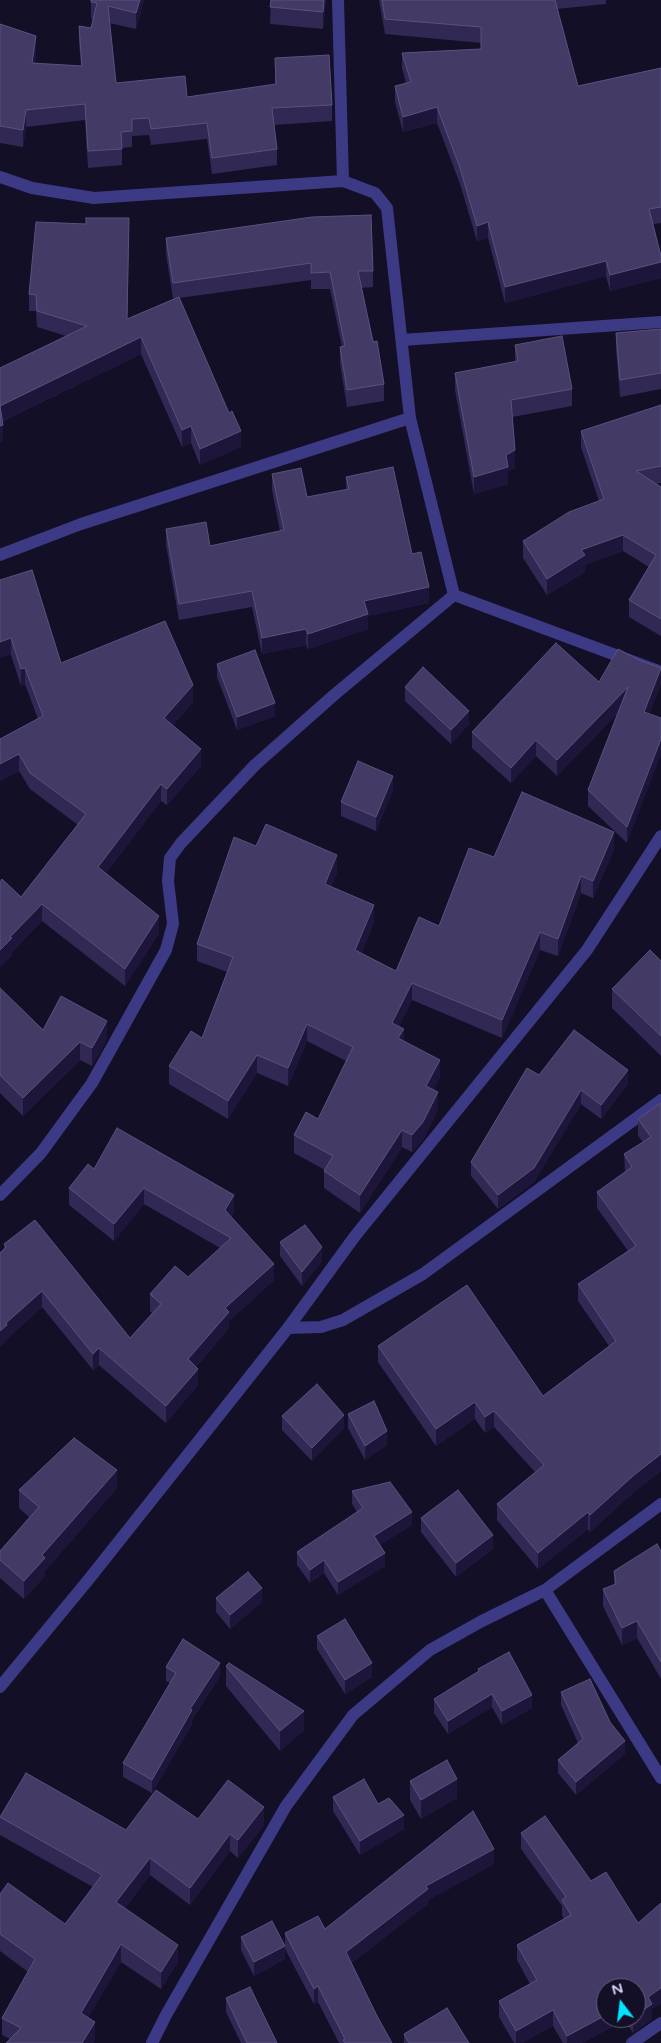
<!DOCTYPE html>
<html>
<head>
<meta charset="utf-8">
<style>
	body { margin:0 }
	#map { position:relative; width:661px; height:2043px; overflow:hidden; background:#130f26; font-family:"Varela Round",sans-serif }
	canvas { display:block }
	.north { position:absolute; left:596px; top:1978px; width:50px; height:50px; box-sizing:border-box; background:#130f26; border:1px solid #625e7d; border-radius:50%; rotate:345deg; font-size:14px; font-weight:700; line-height:20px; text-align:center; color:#d9d4ff }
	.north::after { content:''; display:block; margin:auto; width:18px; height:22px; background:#00e5ff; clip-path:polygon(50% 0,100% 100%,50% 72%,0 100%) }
</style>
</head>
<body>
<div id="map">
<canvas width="661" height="2043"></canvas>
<div class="north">N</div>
</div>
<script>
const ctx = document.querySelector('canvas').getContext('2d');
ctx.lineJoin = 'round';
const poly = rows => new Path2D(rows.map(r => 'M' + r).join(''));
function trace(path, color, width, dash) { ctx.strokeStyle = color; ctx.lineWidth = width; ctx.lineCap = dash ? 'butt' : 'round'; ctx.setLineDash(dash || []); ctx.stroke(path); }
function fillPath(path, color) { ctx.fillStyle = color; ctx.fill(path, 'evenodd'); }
trace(poly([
	[338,0,343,181,375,193,387,208,410,418,454,595],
	[0,177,32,188,94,198,343,181],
	[402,340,661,322],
	[0,555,81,524,410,418],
	[454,595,661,672],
	[0,1195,41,1153,92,1083,166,950,173,924,168,881,170,858,181,843,255,765,334,695,454,595],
	[288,1328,321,1327,343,1320,423,1274,661,1100],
	[661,1504,545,1590,661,1778],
	[0,1687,89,1579,239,1390,288,1328,355,1236,587,950,661,836],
	[152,2043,166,2015,286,1806,353,1715,430,1650,482,1621,545,1590],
	[632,2043,661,2023]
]), '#3d3a85', 12);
fillPath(poly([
	[91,0,144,0,136,29,109,23,116,83,187,97,275,85,275,58,332,105,332,121,274,125,277,149,277,165,212,174,207,139,151,145,149,135,132,136,132,147,122,148,122,165,88,168,85,120,26,127,23,147,0,143,0,24,36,53,35,63,81,66,79,43,79,26,91,28,93,19,91,18],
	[271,0,326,0,323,29,270,24],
	[379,0,606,0,606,4,557,9,578,86,661,68,661,223,653,224,661,256,661,278,610,291,606,276,505,303,488,238,477,241,460,184,437,123,403,132,395,102,395,86,406,83,402,68,402,53,481,49,481,43,385,34],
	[129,234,127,319,173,299,166,254,166,238,373,271,373,287,361,288,384,384,384,401,347,407,340,364,340,347,342,347,330,289,311,289,311,280,179,298,241,447,200,465,191,443,182,447,141,354,3,421,3,441,0,442,0,368,66,336,37,327,36,311,29,311,29,294],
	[661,329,661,389,620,397,616,349,616,333],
	[515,345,572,389,572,406,512,417,515,468,508,471,508,484,474,494,455,390,455,373,515,362],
	[661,405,661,483,656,484,661,487,661,636,629,617,629,600,649,567,623,551,585,565,585,572,547,595,523,558,523,541,599,501,581,447,581,431],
	[272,474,307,497,346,490,346,477,412,554,429,603,368,616,368,629,308,649,306,645,262,654,252,607,179,620,166,545,166,529,210,546,280,531,272,490],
	[0,580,61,663,193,702,173,725,201,766,167,805,161,801,106,873,159,933,125,986,42,921,12,952,12,955,0,967,21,897,78,825,30,789,19,771,0,781,38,719,25,684,21,686,11,655],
	[217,664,275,716,237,730,217,677],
	[599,682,661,684,649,714,627,843,588,806,588,790,618,713,557,776,536,756,511,783,472,748,472,732],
	[405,687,469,724,451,744,405,701],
	[393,790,376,831,341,816,341,802],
	[256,846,337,872,331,887,374,922,361,954,396,971,439,926,494,857,614,849,593,898,581,893,558,956,540,950,502,1038,412,1000,399,1026,404,1041,440,1077,433,1090,438,1110,423,1140,412,1152,402,1147,360,1213,324,1188,324,1171,325,1170,294,1153,294,1135,318,1119,346,1061,307,1041,288,1086,257,1073,228,1119,169,1084,169,1066,202,1038,227,972,197,961,197,944],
	[661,961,661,1056,612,1008,612,989],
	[0,988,43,1030,107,1039,92,1066,80,1060,23,1116,0,1093],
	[539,1075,628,1084,601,1119,581,1104,534,1182,498,1209,471,1176,471,1162],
	[661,1103,661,1471,634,1492,590,1532,588,1529,538,1569,497,1520,497,1504,535,1472,494,1427,485,1433,475,1419,436,1446,378,1362,378,1346,543,1396,609,1346,578,1301,578,1284,628,1251,597,1208,597,1192,625,1172,624,1154,643,1142,638,1136,638,1119],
	[94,1169,234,1212,231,1217,274,1280,229,1321,229,1328,196,1367,198,1385,166,1423,99,1365,93,1370,42,1307,7,1339,7,1341,4,1244,130,1338,152,1313,150,1311,150,1294,188,1277,220,1248,144,1204,114,1241,69,1205,69,1188],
	[280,1242,322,1261,302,1286,280,1256],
	[348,1414,387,1445,365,1460,348,1428],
	[282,1416,344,1428,312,1461,282,1430],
	[117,1488,45,1571,45,1576,24,1599,0,1578,0,1551,29,1517,19,1508,19,1490],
	[352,1491,412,1525,380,1545,385,1566,338,1595,324,1573,310,1583,297,1565,297,1552,357,1512,352,1504],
	[421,1518,493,1549,456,1577,421,1532],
	[661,1551,661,1679,637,1638,622,1645,603,1606,603,1589,614,1585,614,1571],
	[216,1598,262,1602,230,1629,216,1612],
	[317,1636,372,1677,345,1694,317,1649],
	[226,1666,304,1730,280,1751,226,1686],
	[166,1667,220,1676,192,1720,192,1724,152,1793,123,1777,123,1763,170,1683,166,1681],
	[478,1669,532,1708,502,1725,492,1707,448,1734,434,1713,434,1699,478,1672],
	[561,1692,610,1722,625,1754,576,1795,558,1773,558,1760,578,1743,561,1705],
	[410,1781,457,1798,421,1819,410,1800],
	[333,1797,378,1804,404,1829,360,1855,333,1811],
	[0,1817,126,1830,198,1819,264,1825,238,1858,230,1851,190,1905,150,1875,125,1908,178,1962,161,1989,121,1962,88,2017,95,2039,93,2043,6,2043,10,2039,2,2035,2,2018,28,1972,0,1951,0,1894,65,1924,93,1887,0,1835],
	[521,1833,652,2009,652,2019,633,2033,625,2020,582,2043,563,2043,553,2026,522,2043,514,2043,499,2017,499,2001,530,1984,517,1960,517,1945,564,1919,562,1915,562,1906,521,1849],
	[636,1988,636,2018,606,2018],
	[494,1864,428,1900,428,1904,351,1963,377,2016,392,2043,339,2043,318,2002,314,2004,285,1949,285,1933,325,1929],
	[241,1937,285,1959,254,1976,241,1950],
	[226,1998,277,2043,241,2043,226,2012],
	[404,2034,469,2043,404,2043]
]), '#312854');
fillPath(poly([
	[140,0,144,0,136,29,136,13],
	[324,0,326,0,323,29,323,12],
	[36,36,36,53,32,79,32,63],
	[437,107,437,123,403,132,403,117],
	[26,110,26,127,23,147,23,130],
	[488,222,488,238,477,241,477,226],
	[606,261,606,276,505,303,505,287],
	[661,262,661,278,610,291,610,275],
	[141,337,141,354,0,422,0,406],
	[3,425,3,441,0,442,0,426],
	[191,426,191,443,182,447,182,430],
	[241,431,241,447,200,465,200,449],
	[515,450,515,468,508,471,508,484,474,494,474,477,506,455],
	[623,535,623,551,585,565,585,572,547,595,547,579,581,550],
	[429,587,429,603,368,616,368,629,308,649,308,634,364,601],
	[306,629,306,645,262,654,262,638],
	[11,638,11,655,0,658,0,642],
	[25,668,25,684,21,686,21,669],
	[661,668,661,684,644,728,644,712],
	[193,685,193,702,164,735,164,718],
	[628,687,628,703,557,776,557,760],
	[275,703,275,716,237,730,237,717],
	[469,711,469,724,451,744,451,730],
	[661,739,661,755,627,843,627,827],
	[536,740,536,756,511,783,511,768],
	[201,749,201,766,167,805,167,789],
	[19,754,19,771,0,781,0,764],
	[393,776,393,790,376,831,376,817],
	[161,784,161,801,98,884,98,867],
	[614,832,614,849,593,898,593,881],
	[337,855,337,872,325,901,325,884],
	[581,876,581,893,558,956,558,939],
	[42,904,42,921,12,952,12,955,0,967,0,950,10,937],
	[374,905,374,922,355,968,355,950],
	[159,916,159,933,125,986,125,969],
	[540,932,540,950,502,1038,502,1020],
	[412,983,412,1000,392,1040,392,1023],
	[107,1021,107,1039,92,1066,92,1048],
	[307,1024,307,1041,288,1086,288,1068],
	[404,1029,404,1046,398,1038],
	[80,1042,80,1060,23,1116,23,1098],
	[257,1055,257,1073,228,1119,228,1101],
	[440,1060,440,1077,426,1104,426,1086],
	[628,1070,628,1084,601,1119,601,1105],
	[581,1090,581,1104,534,1182,498,1209,498,1195],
	[438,1092,438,1110,423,1140,412,1152,412,1135],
	[402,1130,402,1147,360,1213,360,1195],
	[144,1188,144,1204,114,1241,114,1224],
	[234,1195,234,1212,225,1227,225,1210],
	[322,1247,322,1261,302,1286,302,1272],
	[274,1264,274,1280,229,1321,229,1328,188,1376,188,1359,225,1308],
	[42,1291,42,1307,7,1339,7,1341,0,1347,0,1331,6,1323],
	[99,1348,99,1365,93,1370,93,1354],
	[198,1369,198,1385,166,1423,166,1406],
	[475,1402,475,1419,436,1446,436,1429],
	[494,1411,494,1427,485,1433,485,1417],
	[344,1415,344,1428,312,1461,312,1448],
	[387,1431,387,1445,365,1460,365,1446],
	[661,1454,661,1471,634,1492,590,1532,590,1515,634,1475],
	[117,1470,117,1488,45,1571,45,1576,24,1599,24,1581,42,1555],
	[412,1512,412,1525,374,1549,374,1536],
	[588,1512,588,1529,538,1569,538,1553],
	[493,1535,493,1549,456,1577,456,1563],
	[385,1553,385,1566,338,1595,338,1582],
	[324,1560,324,1573,310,1583,310,1570],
	[262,1588,262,1602,230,1629,230,1615],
	[637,1621,637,1638,622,1645,622,1628],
	[220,1663,220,1676,192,1720,192,1724,152,1793,152,1780,190,1709],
	[372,1663,372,1677,345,1694,345,1680],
	[492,1694,492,1707,448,1734,448,1721],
	[532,1695,532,1708,502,1725,502,1711],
	[304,1711,304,1730,280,1751,280,1731],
	[625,1741,625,1754,576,1795,576,1782],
	[457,1779,457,1798,421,1819,421,1800],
	[264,1807,264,1825,238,1858,238,1840],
	[404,1815,404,1829,360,1855,360,1841],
	[230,1834,230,1851,190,1905,190,1888],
	[494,1849,494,1864,428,1900,428,1904,346,1968,346,1952,426,1886],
	[150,1858,150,1875,116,1920,116,1902],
	[121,1944,121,1962,81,2030,81,2013],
	[178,1945,178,1962,161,1989,161,1972],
	[285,1946,285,1959,254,1976,254,1962],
	[318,1986,318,2002,314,2004,314,1989],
	[661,1988,661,2004,652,2009,652,2019,633,2033,633,2018,636,2018,636,2015,648,1997],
	[553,2010,553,2026,522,2043,516,2043,516,2031],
	[606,2015,606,2018,625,2018,625,2020,582,2043,567,2043,567,2036],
	[95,2022,95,2039,93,2043,82,2043]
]), '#1d163a');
const building = poly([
	[91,0,140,0,136,13,108,6,116,83,185,76,187,97,276,84,275,58,329,55,332,105,272,108,277,149,212,158,207,123,151,129,149,118,132,119,132,131,121,132,122,149,88,151,85,104,26,110,23,130,0,126,0,24,36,36,32,63,82,66,79,26,91,28,97,3,91,2,91,0],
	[271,0,324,0,323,12,270,7,271,0],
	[382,0,555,0,578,86,661,68,661,207,649,209,661,256,661,262,610,275,606,261,505,287,488,222,477,226,460,168,437,107,403,117,395,86,411,82,402,53,481,49,481,27,385,19,382,0],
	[371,215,373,271,358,271,373,342,377,341,384,384,347,390,340,347,345,346,330,272,311,273,311,263,173,283,166,238,312,217,371,215],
	[86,218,129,218,127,319,179,297,229,413,232,411,241,431,200,449,191,426,182,430,141,337,0,406,3,425,0,426,0,368,87,326,37,311,36,295,29,294,36,222,86,224,86,218],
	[661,329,661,373,620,380,616,333,661,329],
	[562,336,572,389,511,400,515,450,506,455,508,467,474,477,455,373,518,361,515,345,562,336],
	[661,405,661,466,636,471,661,487,661,619,629,600,656,555,623,535,581,550,585,555,547,579,523,541,569,512,604,499,581,431,661,405],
	[393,467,412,554,421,552,429,587,364,601,368,614,308,634,306,629,262,638,252,591,179,604,166,529,206,522,210,546,284,530,272,474,301,468,307,497,349,489,346,477,393,467],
	[32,570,61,663,165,621,193,685,164,718,201,749,167,789,161,784,98,867,159,916,125,969,42,904,10,937,12,938,0,950,0,882,2,879,21,897,86,814,30,773,19,754,0,764,0,739,43,716,25,668,21,669,11,638,0,642,0,580,32,570],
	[556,643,599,682,618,649,639,660,661,668,644,712,661,718,661,739,627,827,588,790,628,687,557,760,536,740,511,768,472,732,556,643],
	[255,650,275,703,237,717,217,664,255,650],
	[423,667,469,711,451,730,405,687,423,667],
	[358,761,393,776,376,817,341,802,358,761],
	[522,792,614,832,593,881,581,876,558,939,540,932,502,1020,412,983,392,1023,404,1029,398,1038,440,1060,426,1086,438,1092,423,1122,412,1135,402,1130,360,1195,324,1171,333,1156,294,1135,306,1112,318,1119,353,1047,307,1024,288,1068,257,1055,228,1101,169,1066,191,1031,202,1038,233,957,197,944,234,837,256,846,266,824,337,855,325,884,374,905,355,950,396,971,419,917,439,926,469,848,494,857,522,792],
	[650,950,661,961,661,1036,612,989,650,950],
	[0,988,43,1030,61,996,107,1021,92,1048,80,1042,23,1098,0,1075,0,988],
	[574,1030,628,1070,601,1105,581,1090,534,1168,498,1195,471,1162,527,1068,539,1075,574,1030],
	[661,1103,661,1454,634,1475,590,1515,588,1512,538,1553,497,1504,544,1465,494,1411,485,1417,475,1402,436,1429,378,1346,467,1285,543,1396,616,1341,578,1284,636,1246,597,1192,632,1167,624,1154,651,1137,638,1119,661,1103],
	[117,1128,234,1195,225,1210,274,1264,225,1308,229,1312,188,1359,198,1369,166,1406,99,1348,93,1354,42,1291,6,1323,7,1325,0,1331,0,1253,6,1247,4,1244,35,1220,130,1338,161,1304,150,1294,175,1266,188,1277,231,1238,144,1188,114,1224,69,1188,88,1164,94,1169,117,1128],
	[305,1225,322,1247,302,1272,280,1242,305,1225],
	[317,1384,344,1415,312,1448,282,1416,317,1384],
	[374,1401,387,1431,365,1446,348,1414,374,1401],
	[74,1438,117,1470,42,1555,45,1558,24,1581,0,1560,0,1551,39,1507,19,1490,74,1438],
	[390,1482,412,1512,374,1536,385,1553,338,1582,324,1560,310,1570,297,1552,363,1508,352,1491,390,1482],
	[458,1490,493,1535,456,1563,421,1518,458,1490],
	[657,1544,661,1551,661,1662,637,1621,622,1628,603,1589,616,1584,614,1571,657,1544],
	[248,1572,262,1588,230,1615,216,1598,248,1572],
	[345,1619,372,1663,345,1680,317,1636,345,1619],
	[183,1639,220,1663,190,1709,192,1710,152,1780,123,1763,176,1673,166,1667,183,1639],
	[509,1652,532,1695,502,1711,492,1694,448,1721,434,1699,479,1671,478,1669,509,1652],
	[229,1663,304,1711,280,1731,226,1666,229,1663],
	[590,1679,610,1722,625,1741,576,1782,558,1760,583,1739,561,1692,590,1679],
	[447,1760,457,1779,421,1800,410,1781,447,1760],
	[26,1773,126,1830,156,1790,198,1819,228,1780,264,1807,238,1840,230,1834,190,1888,150,1858,116,1902,178,1945,161,1972,121,1944,81,2013,95,2022,82,2043,6,2043,21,2028,2,2018,35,1959,0,1934,0,1894,8,1883,65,1924,102,1875,0,1817,26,1773],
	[364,1779,378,1804,389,1798,404,1815,360,1841,333,1797,364,1779],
	[473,1811,494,1849,426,1886,428,1889,346,1952,377,2016,392,2043,345,2043,343,2040,345,2039,318,1986,314,1989,285,1933,318,1916,325,1929,473,1811],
	[545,1816,591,1881,606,1872,638,1923,661,1903,661,1988,648,1997,652,2004,636,2015,636,1988,606,1988,606,2015,567,2036,553,2010,516,2031,499,2001,537,1980,517,1945,571,1915,562,1900,566,1897,521,1833,545,1816],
	[272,1921,285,1946,254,1962,241,1937,272,1921],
	[250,1987,277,2043,247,2043,226,1998,250,1987],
	[447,2008,469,2043,409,2043,404,2034,447,2008]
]);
fillPath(building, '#433a66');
trace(building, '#5a527e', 1);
</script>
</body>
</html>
